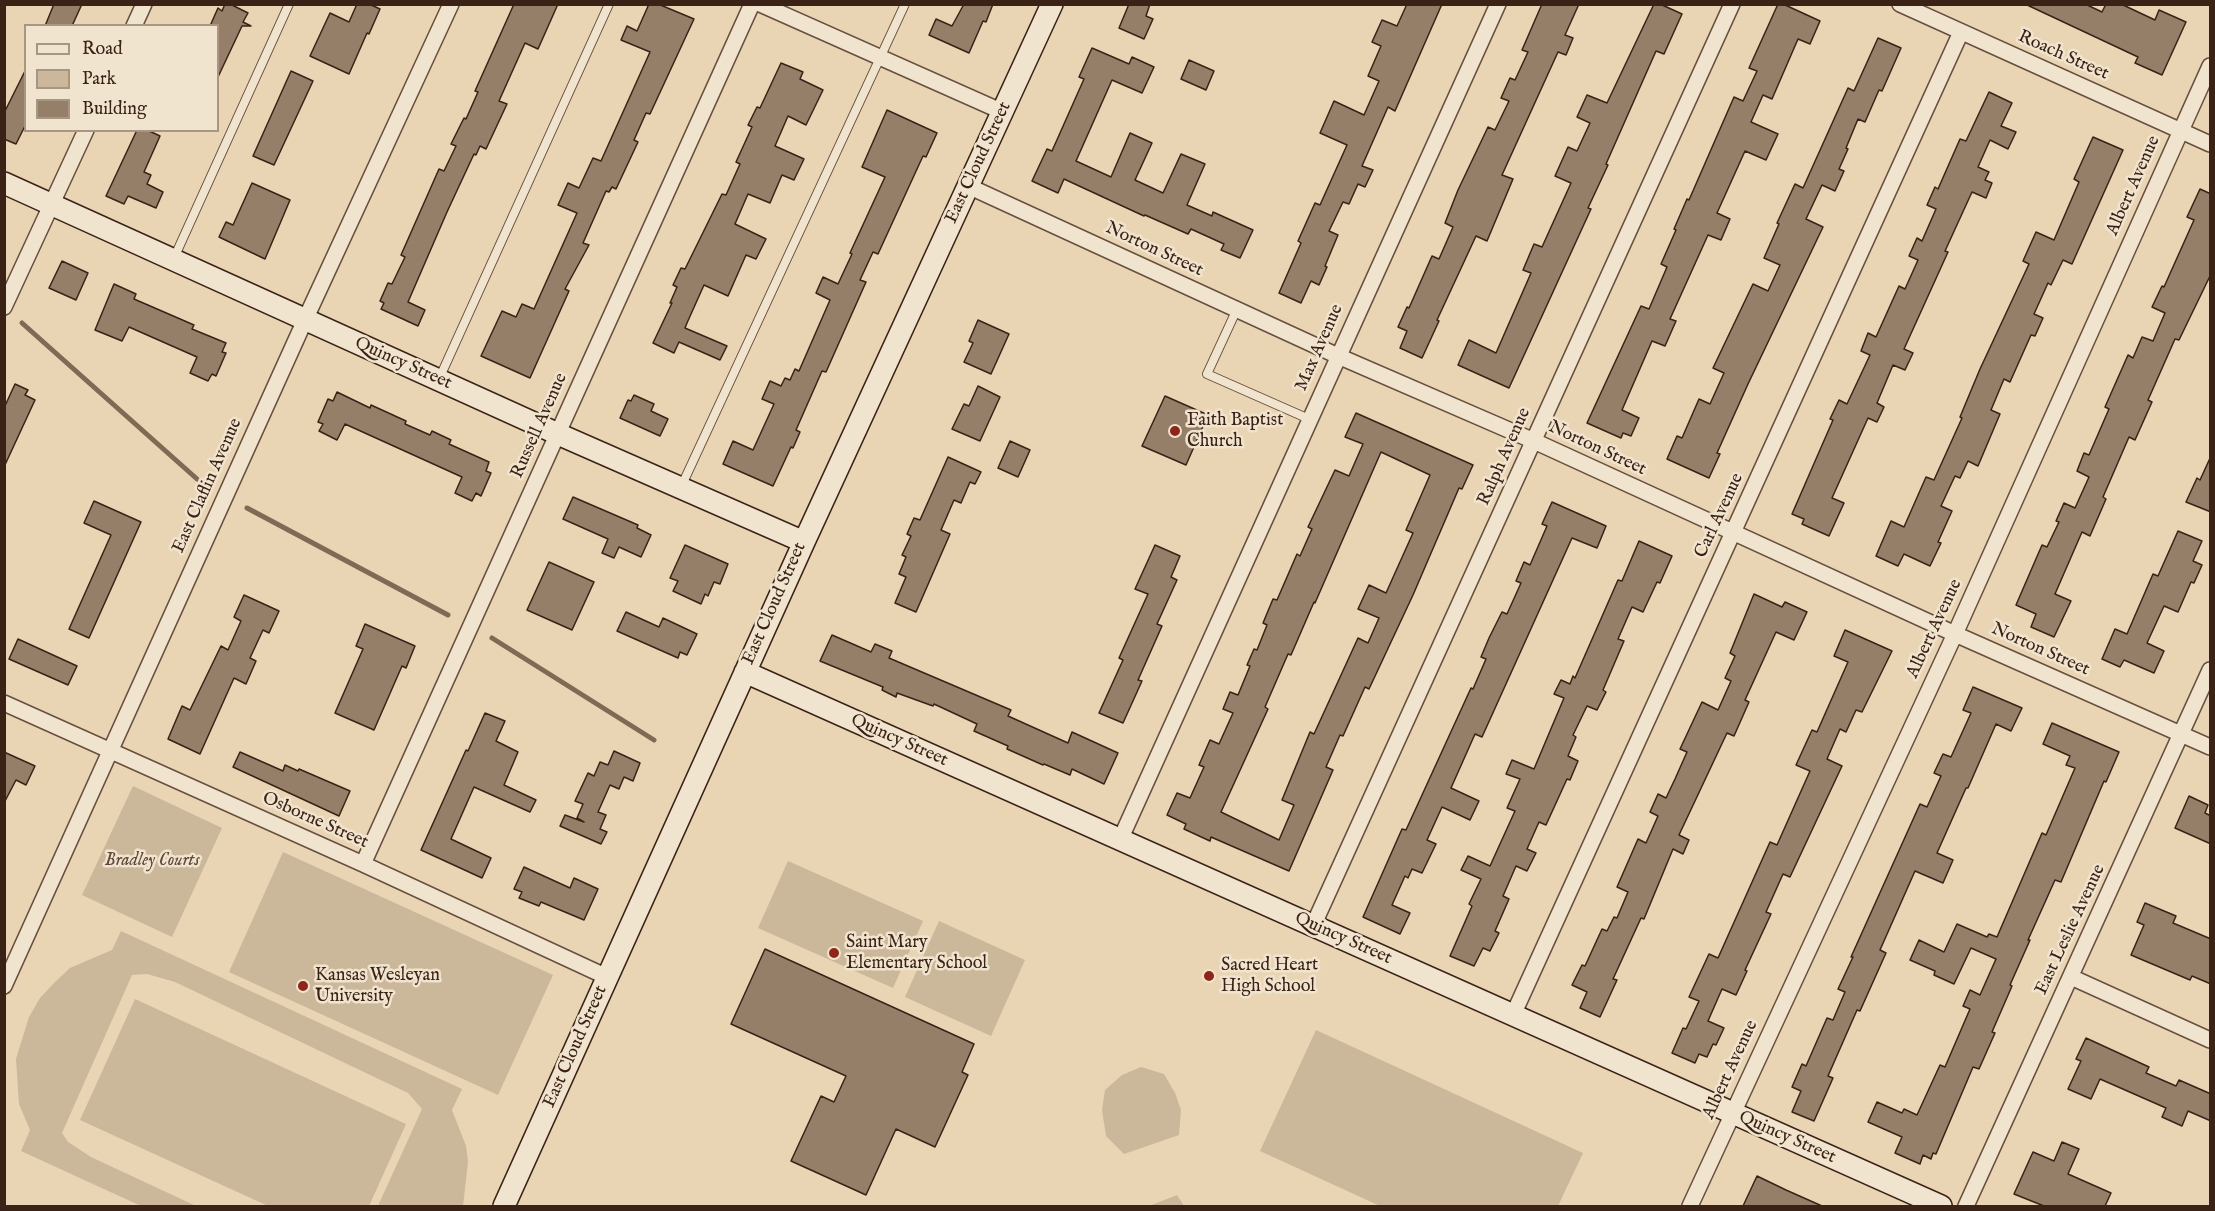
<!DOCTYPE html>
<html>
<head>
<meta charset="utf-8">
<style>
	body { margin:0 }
	#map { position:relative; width:2215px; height:1211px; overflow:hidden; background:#e9d5b4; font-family:"IM FELL English",serif }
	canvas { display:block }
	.frame { position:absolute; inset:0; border:6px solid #3a2217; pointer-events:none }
	.legend { position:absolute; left:24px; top:24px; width:195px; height:108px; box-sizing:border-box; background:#f1e4ce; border:2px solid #a89685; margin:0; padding:8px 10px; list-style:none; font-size:18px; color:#3a2217 }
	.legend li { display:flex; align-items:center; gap:12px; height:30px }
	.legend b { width:30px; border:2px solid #a89685 }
</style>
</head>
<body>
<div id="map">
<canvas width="2215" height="1211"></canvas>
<div class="frame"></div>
<ul class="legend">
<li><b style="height:8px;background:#f1e4ce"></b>Road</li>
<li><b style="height:16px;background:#cbb799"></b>Park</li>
<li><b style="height:16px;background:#957f69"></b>Building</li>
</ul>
</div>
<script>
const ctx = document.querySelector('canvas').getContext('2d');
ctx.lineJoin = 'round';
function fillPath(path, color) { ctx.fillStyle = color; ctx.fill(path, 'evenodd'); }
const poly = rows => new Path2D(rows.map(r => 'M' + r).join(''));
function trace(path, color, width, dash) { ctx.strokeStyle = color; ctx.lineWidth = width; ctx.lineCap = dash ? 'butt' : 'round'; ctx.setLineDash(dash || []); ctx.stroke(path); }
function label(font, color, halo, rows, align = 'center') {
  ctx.font = font + ' "IM FELL English",serif'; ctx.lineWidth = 5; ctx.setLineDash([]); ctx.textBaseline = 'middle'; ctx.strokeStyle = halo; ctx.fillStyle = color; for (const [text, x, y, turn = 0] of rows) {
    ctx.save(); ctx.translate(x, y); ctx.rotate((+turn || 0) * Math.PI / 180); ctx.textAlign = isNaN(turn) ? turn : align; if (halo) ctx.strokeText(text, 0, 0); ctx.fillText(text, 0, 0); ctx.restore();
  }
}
fillPath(poly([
	[133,786,222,828,172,937,82,895],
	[283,852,553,975,498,1095,229,972],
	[788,861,923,921,893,988,758,928],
	[939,921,1025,960,991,1036,905,997],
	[121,931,462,1089,452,1110,466,1146,468,1162,463,1206,378,1206,422,1109,408,1093,175,982,147,974,132,975,62,1133,68,1142,91,1157,196,1206,141,1206,21,1151,30,1130,19,1104,16,1059,29,1017,40,998,55,982,70,968,112,950],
	[135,999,406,1124,369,1206,268,1206,80,1120],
	[1316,1030,1583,1153,1558,1206,1380,1206,1260,1151],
	[1141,1067,1164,1074,1175,1093,1181,1110,1179,1135,1124,1154,1106,1136,1102,1110,1105,1090,1122,1075],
	[1177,1195,1184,1206,1149,1206]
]), '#cbb799');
trace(poly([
	[22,323,197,479],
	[247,508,448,615],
	[492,638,654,740]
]), '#806955', 5);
const building = poly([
	[54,4,82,4,72,26,45,26,54,4],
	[225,4,230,4,248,13,243,22,251,26,242,26,218,77,218,26,210,26,218,8,222,11,225,4],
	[357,4,369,4,380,9,369,34,367,33,349,74,310,56,330,13,349,22,357,4],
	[514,4,558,4,538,49,525,43,499,101,507,104,486,149,480,146,476,155,474,154,447,212,408,302,425,310,418,326,381,309,384,303,380,301,388,283,392,284,405,257,401,255,439,169,444,171,456,146,451,144,464,118,466,119,478,92,475,91,514,4],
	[649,4,658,4,694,19,650,114,646,113,634,140,638,142,616,189,612,187,609,192,606,191,583,243,589,245,565,289,569,291,530,378,481,356,502,311,516,317,522,304,534,309,577,213,558,205,568,183,579,188,593,158,601,161,650,52,621,40,627,26,637,31,649,4],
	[964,4,993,4,986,22,983,21,969,53,929,35,936,19,952,26,964,4],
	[1129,4,1150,4,1146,16,1153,19,1144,39,1119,28,1129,4],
	[1407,4,1442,4,1395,111,1388,107,1362,166,1373,170,1365,187,1358,184,1349,204,1343,202,1329,231,1338,235,1325,266,1327,267,1319,285,1311,281,1301,303,1279,293,1301,243,1298,241,1315,203,1320,205,1347,145,1320,133,1334,101,1364,115,1379,81,1368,76,1381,46,1372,42,1382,20,1397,26,1407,4],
	[1542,4,1579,4,1565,35,1573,38,1566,55,1558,52,1502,175,1513,179,1487,241,1476,236,1437,320,1439,321,1422,358,1400,348,1407,331,1398,327,1407,307,1409,308,1432,256,1439,259,1453,227,1445,223,1458,190,1488,127,1495,130,1509,101,1501,98,1510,78,1515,80,1528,52,1522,50,1542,4],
	[1654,4,1660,4,1682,14,1664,54,1656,51,1606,164,1608,165,1588,208,1591,209,1509,388,1458,365,1469,340,1496,353,1531,273,1523,270,1534,244,1542,247,1571,183,1555,176,1568,147,1577,151,1590,123,1577,117,1587,95,1607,103,1654,4],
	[1778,4,1783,4,1820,21,1810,44,1798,39,1772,99,1763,95,1751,122,1778,134,1766,160,1745,151,1717,213,1730,219,1721,240,1708,235,1670,319,1676,321,1665,346,1652,341,1622,410,1639,418,1631,436,1623,433,1621,438,1587,423,1641,306,1649,309,1667,267,1661,264,1676,230,1674,229,1687,199,1689,200,1734,97,1743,101,1757,71,1749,68,1778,4],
	[2025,4,2085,4,2102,12,2106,4,2121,4,2155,20,2159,10,2186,22,2162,75,2135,63,2138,57,2025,4],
	[1878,38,1901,48,1882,91,1879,90,1865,122,1858,119,1846,148,1848,149,1839,169,1844,171,1835,191,1822,185,1806,219,1823,227,1748,384,1717,453,1720,454,1709,478,1667,459,1677,436,1682,438,1699,399,1710,404,1724,373,1713,368,1753,284,1768,291,1780,265,1764,258,1779,224,1777,223,1795,184,1803,188,1848,88,1854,91,1878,38],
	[1092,48,1129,64,1132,57,1154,67,1142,93,1112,80,1076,161,1111,177,1130,133,1152,143,1135,180,1163,193,1181,154,1205,164,1187,205,1212,216,1213,212,1253,230,1240,258,1221,250,1224,244,1191,229,1188,234,1145,215,1144,216,1064,179,1058,193,1032,181,1047,149,1052,151,1084,79,1079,77,1092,48],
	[1189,60,1214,71,1206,90,1181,79,1189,60],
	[781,63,803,72,800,79,823,90,806,125,788,116,775,146,804,159,794,180,782,175,770,203,748,194,735,224,766,239,756,259,746,255,728,296,704,285,687,323,685,328,727,346,720,360,679,342,674,353,653,343,672,303,670,303,677,287,673,285,681,268,685,269,722,194,726,195,740,164,736,162,752,127,748,125,757,107,760,108,781,63],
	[26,69,26,124,16,144,4,139,4,113,26,69],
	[291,71,313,81,274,165,253,156,291,71],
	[1989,92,2012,103,2001,126,2016,132,2008,149,1990,140,1978,167,1989,172,1985,180,1992,183,1986,198,1972,192,1945,251,1948,252,1904,349,1913,353,1905,370,1893,365,1877,403,1884,407,1877,422,1868,418,1832,498,1844,503,1829,536,1802,524,1804,519,1792,514,1833,420,1830,419,1839,400,1847,404,1870,355,1861,351,1868,333,1876,337,1899,286,1905,289,1918,260,1909,256,1917,238,1922,241,1936,209,1927,205,1935,187,1938,189,1960,139,1966,141,1989,92],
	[887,110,937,133,926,157,923,156,878,254,873,252,860,280,866,282,826,372,822,371,796,430,800,432,793,448,791,447,773,486,723,464,733,441,753,450,774,404,762,399,770,381,781,386,785,378,790,380,795,369,799,371,830,300,816,293,823,277,838,284,852,254,850,253,885,177,862,167,887,110],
	[137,130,147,130,160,136,144,172,151,175,147,184,163,192,156,208,128,196,124,204,106,196,137,130],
	[2093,137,2123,150,2072,264,2063,260,2051,285,2048,283,2034,314,2043,318,2035,336,2031,335,2010,382,2004,379,1991,410,2000,414,1978,466,1968,461,1960,478,1955,476,1941,506,1952,511,1938,542,1941,543,1930,566,1904,554,1898,566,1876,556,1891,521,1904,527,1926,477,1934,480,1962,418,1960,417,1980,369,2029,264,2023,261,2036,232,2054,240,2079,182,2074,179,2093,137],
	[252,183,290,200,265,259,219,237,226,222,233,225,252,183],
	[2200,189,2211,194,2211,274,2179,340,2175,339,2148,400,2152,402,2135,440,2129,437,2103,497,2106,499,2090,536,2082,532,2055,594,2071,601,2054,637,2031,627,2036,614,2016,605,2042,545,2047,547,2059,522,2056,521,2064,503,2075,508,2089,477,2077,471,2084,453,2089,455,2109,409,2105,407,2128,355,2133,358,2142,337,2153,341,2165,313,2152,307,2162,286,2164,287,2194,220,2187,217,2200,189],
	[62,261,88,273,76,300,49,288,62,261],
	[114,284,136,294,134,299,194,325,192,329,226,343,222,352,226,353,216,376,212,374,208,381,190,373,197,357,129,327,122,341,95,330,114,284],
	[978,320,1009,334,991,374,964,362,973,343,969,341,978,320],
	[15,384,28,390,25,395,35,400,4,467,4,408,15,384],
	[978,386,1000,397,980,441,952,429,964,404,969,406,978,386],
	[337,392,370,408,371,405,406,421,405,424,430,435,432,431,451,440,449,444,489,462,486,471,491,473,481,496,476,493,472,501,455,493,462,477,345,424,337,440,319,431,323,424,318,422,328,399,333,401,337,392],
	[634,395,654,404,651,411,668,419,660,436,620,418,628,400,631,401,634,395],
	[1165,396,1208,415,1186,465,1142,446,1165,396],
	[1356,413,1473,465,1462,489,1459,488,1413,595,1369,689,1365,687,1343,736,1340,735,1326,767,1333,770,1289,871,1211,837,1210,841,1184,829,1186,824,1167,815,1177,793,1190,798,1204,767,1199,765,1210,740,1219,744,1233,713,1223,709,1230,692,1238,695,1250,666,1247,665,1254,649,1257,650,1267,625,1263,623,1273,599,1277,600,1297,554,1300,556,1312,529,1308,527,1335,470,1349,476,1363,444,1345,437,1356,413],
	[1381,452,1430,475,1406,530,1413,533,1386,593,1369,585,1358,609,1379,618,1368,643,1358,638,1314,734,1310,732,1282,800,1294,805,1279,840,1221,812,1268,709,1265,707,1288,654,1291,655,1314,602,1315,603,1381,452],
	[1010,441,1030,450,1018,477,998,468,1010,441],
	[2211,456,2211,512,2186,502,2197,478,2200,480,2211,456],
	[948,457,981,472,975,484,970,482,961,503,954,500,941,530,950,534,916,612,895,603,906,577,899,574,906,557,902,555,911,536,907,534,914,518,920,520,948,457],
	[573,497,638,525,637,528,651,535,641,557,619,547,614,558,602,553,608,539,563,519,573,497],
	[94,501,141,522,89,638,69,629,111,535,84,523,94,501],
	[1552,502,1606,526,1597,548,1572,538,1482,737,1475,734,1451,788,1479,801,1470,820,1442,807,1427,840,1436,844,1422,873,1412,869,1408,878,1405,876,1392,905,1410,913,1400,934,1363,917,1402,829,1406,830,1471,688,1473,689,1486,659,1481,657,1489,638,1502,612,1507,614,1521,583,1516,581,1524,562,1530,565,1547,526,1542,524,1552,502],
	[2178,531,2202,541,2193,561,2202,565,2194,583,2191,582,2178,612,2164,606,2147,643,2164,651,2154,673,2124,660,2120,667,2102,659,2115,629,2127,634,2153,574,2158,576,2178,531],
	[1639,541,1672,556,1660,583,1657,582,1643,612,1632,607,1618,639,1624,641,1603,690,1606,692,1597,710,1587,706,1573,735,1576,737,1568,756,1578,761,1570,780,1567,779,1546,825,1539,822,1527,849,1536,853,1527,871,1516,866,1503,896,1509,899,1495,931,1499,933,1490,951,1483,948,1474,966,1450,956,1472,906,1469,904,1481,879,1461,870,1468,856,1490,866,1515,811,1507,808,1520,779,1506,774,1512,760,1534,769,1564,698,1554,694,1561,680,1570,684,1573,676,1575,678,1618,580,1622,581,1639,541],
	[685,545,728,564,720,584,714,582,708,596,705,594,701,604,673,591,678,581,670,578,685,545],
	[1155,545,1180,556,1171,577,1177,580,1157,624,1162,626,1138,680,1142,681,1123,723,1099,713,1123,660,1119,658,1148,594,1135,589,1155,545],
	[549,562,594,582,572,630,527,610,549,562],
	[1754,594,1782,607,1785,602,1807,612,1794,640,1776,632,1745,700,1749,702,1734,736,1727,733,1679,835,1689,840,1683,854,1673,849,1644,919,1641,918,1613,979,1617,980,1600,1017,1580,1008,1587,992,1572,985,1582,965,1585,966,1602,929,1607,931,1614,917,1617,918,1628,892,1617,887,1638,839,1646,843,1658,816,1650,812,1658,794,1666,798,1675,779,1687,752,1680,749,1702,702,1718,710,1731,681,1725,678,1735,656,1730,653,1754,594],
	[244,595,279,611,269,633,263,630,250,658,256,661,246,684,234,678,200,754,168,739,182,706,190,710,221,646,228,650,241,621,234,617,244,595],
	[626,612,659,627,663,618,697,634,687,655,680,652,678,658,617,631,626,612],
	[365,624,415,646,406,668,402,666,374,730,335,713,363,649,356,646,365,624],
	[1845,630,1892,651,1862,712,1856,710,1846,732,1840,729,1827,759,1842,766,1790,877,1783,874,1766,912,1771,914,1745,970,1747,971,1736,995,1722,989,1708,1021,1724,1028,1716,1045,1713,1044,1707,1057,1699,1054,1695,1063,1672,1053,1683,1028,1686,1029,1699,1001,1689,997,1709,954,1718,958,1770,842,1777,845,1810,771,1796,765,1812,730,1817,732,1848,662,1834,656,1845,630],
	[832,635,871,652,875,644,892,651,889,658,1011,710,1008,716,1068,743,1072,732,1118,753,1104,784,1072,769,1070,775,1044,764,1043,765,1007,749,1008,746,974,731,977,724,934,704,933,706,897,693,896,697,882,690,883,687,820,661,832,635],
	[18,639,77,666,68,685,9,659,18,639],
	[1973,687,2022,708,2011,731,1996,724,1968,788,1966,788,1937,853,1953,860,1943,883,1915,871,1880,950,1886,953,1860,1011,1857,1010,1828,1076,1833,1078,1814,1121,1792,1112,1801,1091,1792,1087,1802,1064,1806,1066,1827,1018,1833,1020,1845,992,1838,989,1853,957,1851,957,1920,804,1927,807,1941,776,1934,773,1943,754,1951,757,1971,713,1963,710,1973,687],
	[485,713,505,721,496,741,518,752,504,785,536,800,530,812,474,787,451,839,491,858,482,878,421,850,466,750,468,751,485,713],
	[2052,723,2119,752,2106,782,2104,781,2061,882,2055,880,2028,940,2030,940,2010,985,2012,986,1992,1032,1995,1033,1979,1069,1973,1067,1936,1154,1933,1153,1931,1159,1923,1155,1920,1164,1895,1153,1902,1137,1868,1122,1877,1102,1902,1113,1904,1109,1917,1115,1940,1065,1945,1067,1970,1009,1963,1006,1970,990,1980,995,1996,959,1971,948,1954,984,1934,975,1935,971,1910,960,1919,940,1944,952,1957,924,1987,937,1989,934,1997,937,2042,833,2046,835,2075,768,2066,765,2070,756,2043,744,2052,723],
	[614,751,640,763,633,781,624,777,619,789,610,785,598,812,606,815,600,829,607,832,601,844,560,826,565,815,584,822,577,818,583,804,575,801,588,773,594,776,600,762,608,765,614,751],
	[4,752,35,766,26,785,16,780,4,803,4,752],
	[240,752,283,771,285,765,298,771,299,769,350,791,339,816,233,767,240,752],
	[2189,796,2208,805,2205,813,2211,816,2211,844,2175,828,2189,796],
	[524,867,570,888,574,878,598,889,584,920,541,902,539,906,519,898,522,892,514,889,524,867],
	[2145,903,2176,916,2173,923,2211,939,2211,984,2192,976,2190,980,2131,955,2144,925,2137,922,2145,903],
	[765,949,974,1044,962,1072,968,1075,935,1147,896,1129,866,1195,791,1161,821,1096,834,1102,846,1076,731,1024,765,949],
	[2086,1038,2149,1067,2146,1073,2176,1086,2179,1080,2211,1094,2211,1121,2188,1111,2182,1126,2162,1117,2166,1108,2100,1079,2091,1099,2068,1089,2081,1061,2076,1059,2086,1038],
	[2062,1142,2079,1149,2068,1174,2111,1193,2105,1206,2044,1206,2014,1194,2033,1152,2054,1161,2062,1142],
	[1757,1176,1786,1190,1822,1206,1743,1206,1757,1176]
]);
fillPath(building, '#957f69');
trace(building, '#3a2217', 1.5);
const lane = poly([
	[174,258,289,4],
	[1237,309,1207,374,1309,419],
	[439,379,609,4],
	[681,487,905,4]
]);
const street = poly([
	[760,4,1003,112],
	[1900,4,2210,144],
	[134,26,144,4],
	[968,186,1338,356,1534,441,1955,634,2210,747],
	[4,307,86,130],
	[4,703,363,864,607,977],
	[1120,840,1498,4],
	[363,864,752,4],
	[1313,926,1732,4],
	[2071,977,2210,1040],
	[4,986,305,320,451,4],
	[1513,1015,1961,32],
	[1690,1206,1955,634,2210,66],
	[1966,1206,2210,670]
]);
const secondary = poly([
	[4,183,558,434,804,542],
	[745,672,1941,1206],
	[504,1206,804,542,1052,4]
]);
trace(lane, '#664f3e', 10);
trace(street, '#664f3e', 18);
trace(secondary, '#3a2217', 24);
trace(lane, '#f1e4ce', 8);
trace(street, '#f1e4ce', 15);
trace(secondary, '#f1e4ce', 21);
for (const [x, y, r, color] of [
	[1175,431,6,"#8f2418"],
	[834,953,6,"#8f2418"],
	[1209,976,6,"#8f2418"],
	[303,986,6,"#8f2418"]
]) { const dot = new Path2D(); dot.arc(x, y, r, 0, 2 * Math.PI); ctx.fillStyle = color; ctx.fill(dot); trace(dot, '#f1e4ce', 2); }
label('18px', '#3a2217', '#f1e4ce', [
	["Roach Street",2063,56,24],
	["East Cloud Street",979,163,-65],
	["Albert Avenue",2134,186,-66],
	["Norton Street",1154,250,25],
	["Max Avenue",1320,348,-66],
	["Quincy Street",403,364,24],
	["Russell Avenue",540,426,-66],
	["Norton Street",1597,449,25],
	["Ralph Avenue",1505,457,-66],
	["East Claflin Avenue",208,486,-66],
	["Carl Avenue",1720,516,-65],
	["East Cloud Street",775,604,-66],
	["Albert Avenue",1935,629,-65],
	["Norton Street",2040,650,24],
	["Quincy Street",899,741,24],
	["Osborne Street",315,821,24],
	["East Leslie Avenue",2071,930,-65],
	["Quincy Street",1343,939,24],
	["East Cloud Street",576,1047,-66],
	["Albert Avenue",1731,1070,-65],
	["Quincy Street",1787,1138,24]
]);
label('18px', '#3a2217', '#f1e4ce', [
	["Faith Baptist",1187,421],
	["Church",1187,442],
	["Saint Mary",846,943],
	["Elementary School",846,964],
	["Sacred Heart",1221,966],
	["High School",1221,987],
	["Kansas Wesleyan",315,976],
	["University",315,997]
], 'left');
label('italic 18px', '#5e4738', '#f1e4ce', [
	["Bradley Courts",152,861]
]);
</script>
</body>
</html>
